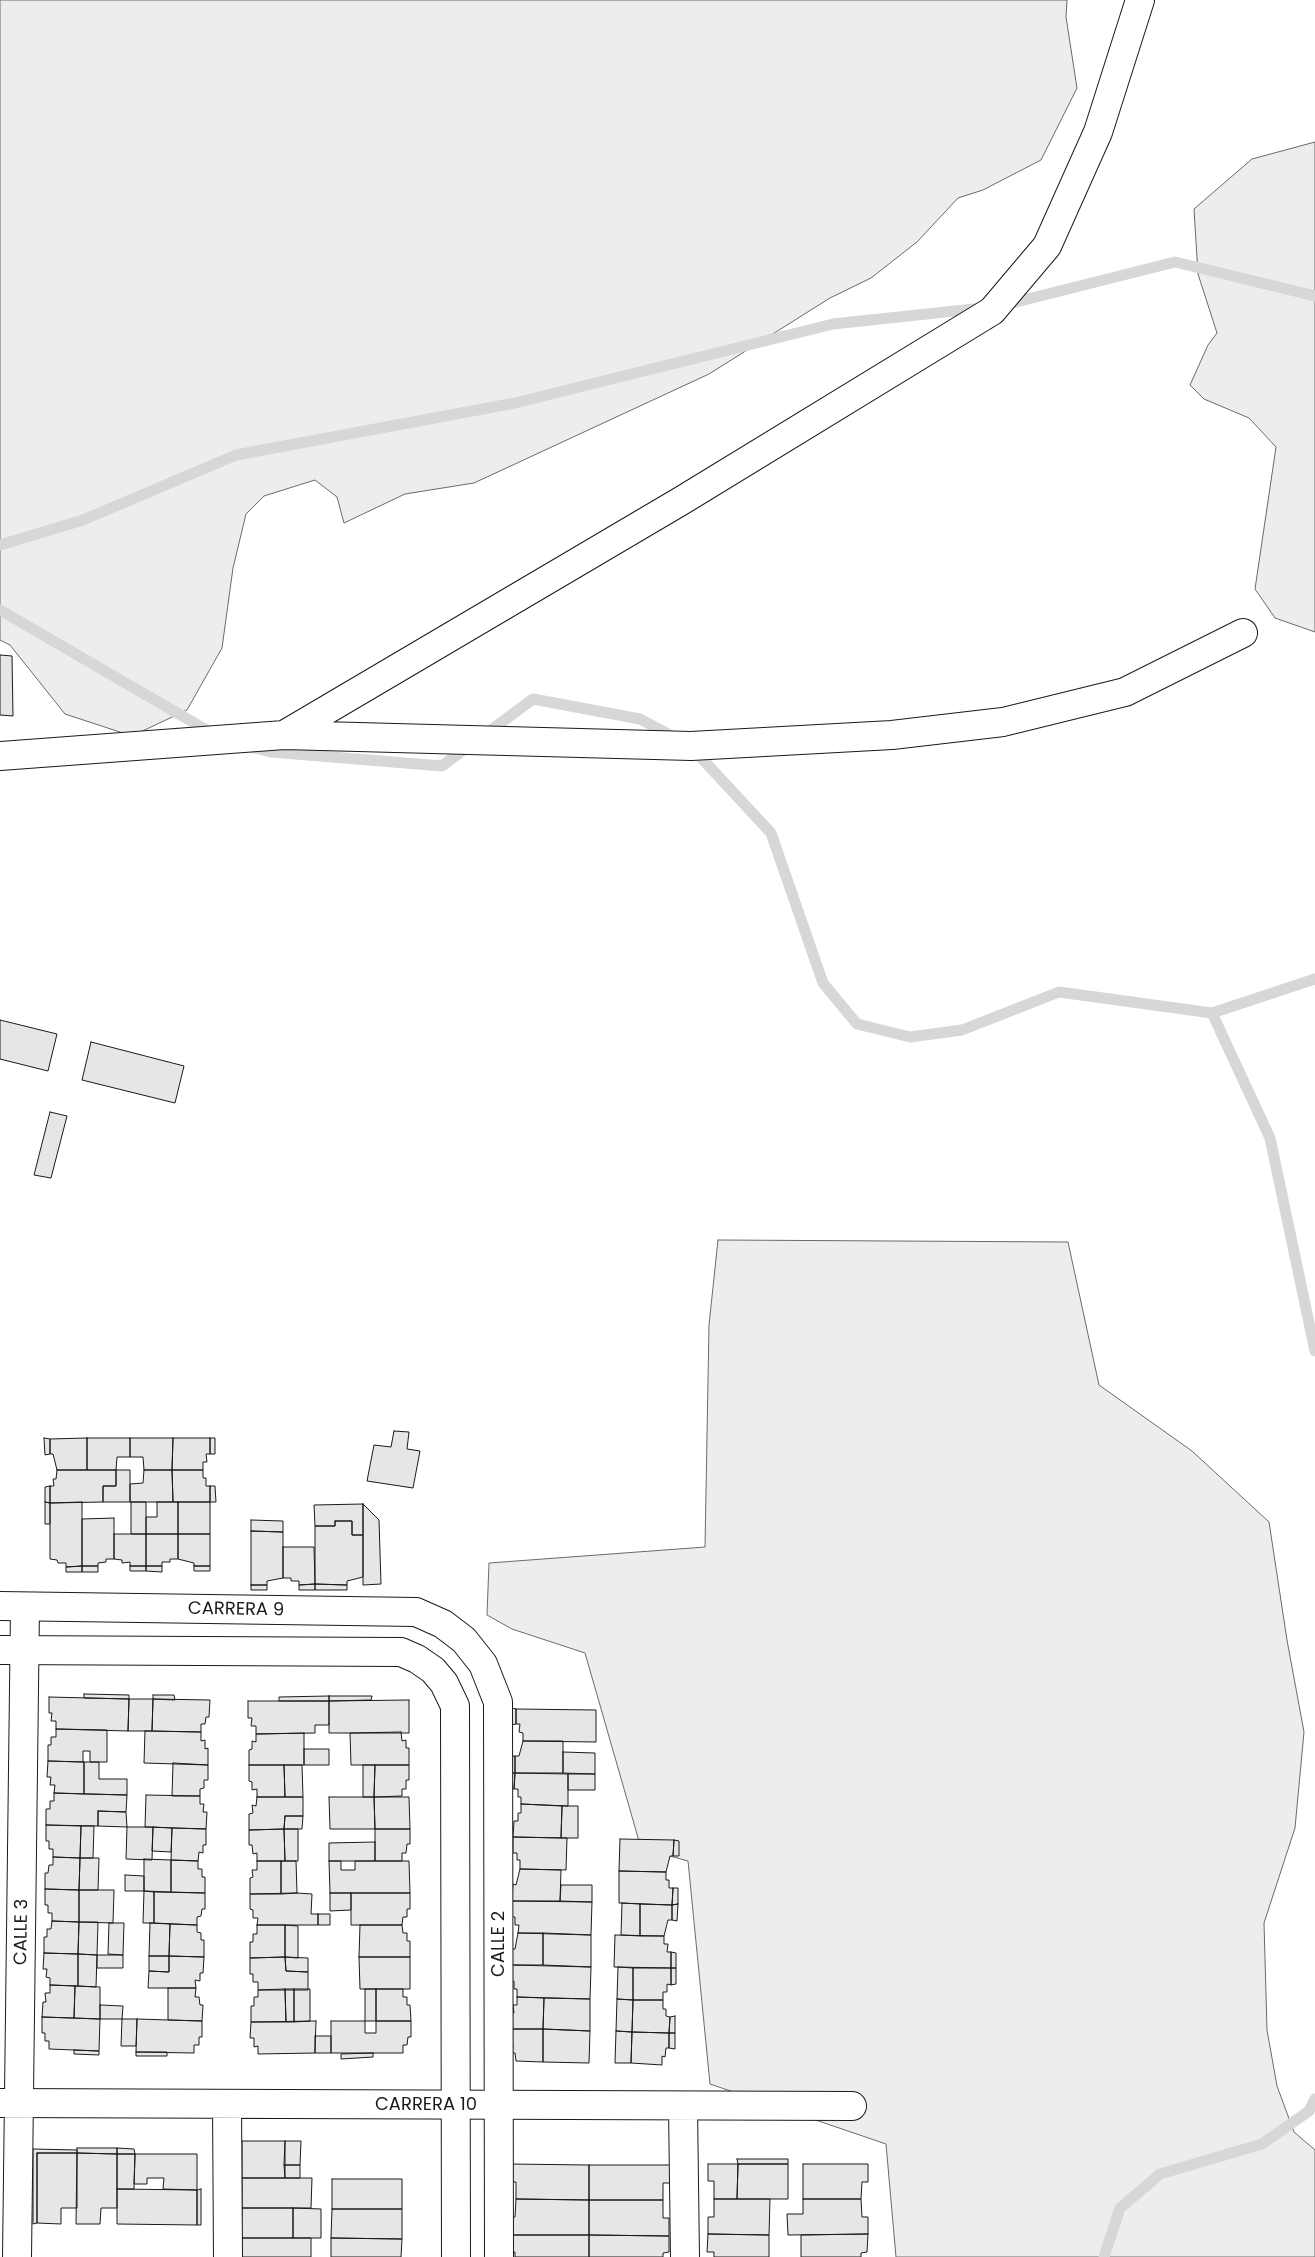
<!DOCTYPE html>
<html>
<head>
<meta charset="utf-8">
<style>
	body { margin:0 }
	canvas { display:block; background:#fff }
</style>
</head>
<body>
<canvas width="1315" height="2257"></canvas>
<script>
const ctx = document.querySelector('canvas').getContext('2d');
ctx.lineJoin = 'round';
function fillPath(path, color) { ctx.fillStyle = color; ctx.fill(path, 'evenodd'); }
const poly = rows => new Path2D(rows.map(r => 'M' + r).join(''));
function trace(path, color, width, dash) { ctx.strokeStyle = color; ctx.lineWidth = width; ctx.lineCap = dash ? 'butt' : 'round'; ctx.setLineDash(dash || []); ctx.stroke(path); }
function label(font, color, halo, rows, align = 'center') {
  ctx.font = font + ' Poppins,sans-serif'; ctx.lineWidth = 4; ctx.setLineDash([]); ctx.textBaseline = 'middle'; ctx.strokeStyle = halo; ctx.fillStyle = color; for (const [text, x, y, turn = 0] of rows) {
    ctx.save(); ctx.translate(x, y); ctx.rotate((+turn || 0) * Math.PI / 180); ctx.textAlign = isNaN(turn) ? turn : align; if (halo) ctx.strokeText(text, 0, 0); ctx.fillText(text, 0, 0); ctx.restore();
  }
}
const green = poly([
	[0,0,1067,0,1066,17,1077,88,1041,160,983,190,958,198,917,242,871,278,830,298,709,374,474,483,405,494,344,523,337,497,315,480,264,496,246,514,233,568,222,648,187,710,132,736,65,714,10,645,0,640,0,0],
	[1315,142,1315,632,1275,618,1255,589,1276,447,1249,418,1204,399,1190,385,1208,345,1217,333,1198,274,1194,209,1252,159,1315,142],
	[718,1240,1068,1242,1099,1385,1192,1451,1269,1522,1287,1640,1304,1732,1295,1828,1264,1923,1267,2030,1277,2086,1294,2132,1315,2150,1315,2257,896,2257,886,2144,710,2084,688,1861,641,1848,585,1653,512,1629,487,1615,489,1563,705,1547,709,1325,718,1240]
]);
fillPath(green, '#ededed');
trace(green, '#6a6a6a', 1);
trace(poly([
	[1004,305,1175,262,1315,296],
	[0,545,83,520,236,455,515,403,833,324,983,308],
	[0,610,215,735],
	[483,736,533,699,640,719,676,738],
	[251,747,271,752,442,766,470,745],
	[693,749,771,833,823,983,857,1024,910,1037,962,1030,1059,992,1212,1013,1270,1138,1315,1351],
	[1212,1013,1315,979],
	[1104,2257,1120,2208,1160,2174,1262,2144,1309,2111,1315,2099]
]), '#d7d7d7', 11);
const building = poly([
	[0,655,12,656,13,716,0,715,0,655],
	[0,1020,57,1034,48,1071,0,1059,0,1020],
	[91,1042,184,1066,175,1103,82,1080,91,1042],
	[50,1112,67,1116,51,1178,34,1175,50,1112],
	[394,1431,409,1432,407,1449,420,1451,413,1488,367,1481,374,1445,391,1447,394,1431],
	[44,1438,50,1439,50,1454,45,1455,44,1438],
	[87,1438,87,1470,57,1470,53,1454,50,1454,50,1439,87,1438],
	[87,1438,130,1438,130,1457,117,1457,116,1470,87,1470,87,1438],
	[130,1438,173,1438,172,1470,144,1470,143,1457,130,1457,130,1438],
	[173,1438,210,1438,210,1454,206,1454,207,1462,203,1462,203,1470,172,1470,173,1438],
	[210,1438,215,1438,215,1454,210,1454,210,1438],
	[57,1470,116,1470,116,1486,103,1486,103,1502,50,1503,50,1486,54,1486,53,1479,56,1479,57,1470],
	[116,1470,130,1470,130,1502,103,1502,103,1486,116,1486,116,1470],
	[144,1470,172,1470,173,1502,130,1502,130,1484,143,1483,144,1470],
	[172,1470,203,1470,203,1478,206,1478,206,1486,210,1486,210,1502,173,1502,172,1470],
	[50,1486,50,1503,45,1502,45,1487,50,1486],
	[210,1486,215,1486,216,1502,210,1502,210,1486],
	[45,1502,50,1503,50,1524,45,1524,45,1502],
	[82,1502,82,1566,66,1567,66,1563,58,1563,57,1560,50,1559,50,1503,82,1502],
	[131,1502,146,1502,146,1534,131,1534,131,1502],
	[157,1502,178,1502,178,1534,146,1534,146,1517,157,1517,157,1502],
	[178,1502,210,1502,210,1534,178,1534,178,1502],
	[363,1504,363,1535,352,1535,352,1521,335,1521,335,1526,315,1526,314,1505,363,1504],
	[363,1504,379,1520,381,1584,363,1585,363,1504],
	[114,1518,114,1559,106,1559,106,1562,98,1563,98,1566,82,1566,82,1519,114,1518],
	[251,1520,283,1521,283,1532,251,1531,251,1520],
	[335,1521,352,1521,352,1535,363,1535,363,1577,347,1581,347,1585,315,1584,315,1526,335,1526,335,1521],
	[251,1531,283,1532,283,1578,267,1581,267,1585,251,1585,251,1531],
	[114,1534,146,1534,146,1566,130,1566,130,1562,122,1563,122,1560,114,1559,114,1534],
	[146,1534,178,1534,178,1559,170,1559,170,1562,162,1562,162,1566,146,1566,146,1534],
	[178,1534,210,1534,210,1566,194,1566,194,1563,178,1559,178,1534],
	[283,1547,314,1547,315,1584,299,1585,299,1581,291,1581,291,1578,283,1578,283,1547],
	[82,1566,82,1572,66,1572,66,1567,82,1566],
	[82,1566,98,1566,98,1572,82,1572,82,1566],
	[130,1566,146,1566,146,1571,130,1571,130,1566],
	[146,1566,162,1566,162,1572,146,1571,146,1566],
	[194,1566,210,1566,210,1571,194,1571,194,1566],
	[315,1584,347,1585,347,1590,315,1590,315,1584],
	[315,1584,315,1590,299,1590,299,1585,315,1584],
	[251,1585,267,1585,267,1590,251,1590,251,1585],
	[84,1694,129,1695,129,1699,84,1698,84,1694],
	[153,1695,174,1695,175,1700,153,1699,153,1695],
	[329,1696,372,1696,371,1700,329,1701,329,1696],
	[329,1696,329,1701,279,1701,279,1697,329,1696],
	[49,1697,129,1699,128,1731,56,1729,56,1721,51,1721,52,1713,49,1713,49,1697],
	[129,1699,153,1699,152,1731,128,1731,129,1699],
	[153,1699,210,1700,209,1717,206,1717,205,1724,201,1724,201,1732,152,1731,153,1699],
	[409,1700,409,1733,329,1733,329,1701,409,1700],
	[248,1701,329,1701,329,1725,315,1725,315,1733,256,1734,256,1726,251,1726,252,1718,248,1718,248,1701],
	[511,1708,516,1709,516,1724,511,1725,511,1708],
	[516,1709,596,1710,596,1742,523,1741,523,1733,519,1732,520,1724,516,1724,516,1709],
	[56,1729,107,1730,107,1762,90,1762,90,1751,83,1751,83,1762,48,1761,48,1745,51,1745,51,1737,56,1737,56,1729],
	[145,1731,201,1732,201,1741,205,1740,205,1749,208,1748,208,1765,144,1763,145,1731],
	[401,1732,402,1741,406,1740,406,1748,409,1748,409,1765,351,1765,350,1733,401,1732],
	[304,1733,304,1765,249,1765,249,1750,252,1749,252,1741,256,1742,256,1734,304,1733],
	[523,1741,563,1741,563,1773,515,1773,515,1756,519,1756,523,1741],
	[304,1749,329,1749,329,1765,304,1765,304,1749],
	[563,1752,595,1753,595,1774,563,1773,563,1752],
	[510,1756,515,1756,515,1773,510,1773,510,1756],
	[48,1761,84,1762,84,1794,54,1793,55,1785,50,1785,51,1777,47,1777,48,1761],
	[84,1762,99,1762,99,1779,127,1779,127,1795,84,1794,84,1762],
	[173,1763,208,1765,208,1780,204,1780,204,1788,200,1789,200,1796,172,1796,173,1763],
	[249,1765,284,1765,285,1797,257,1797,257,1789,252,1790,252,1782,249,1781,249,1765],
	[284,1765,302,1765,303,1797,285,1797,284,1765],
	[363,1765,375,1765,374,1797,363,1797,363,1765],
	[375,1765,409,1765,409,1780,406,1780,406,1789,402,1789,402,1796,374,1797,375,1765],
	[510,1773,515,1773,514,1789,509,1788,510,1773],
	[515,1773,568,1774,568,1806,521,1804,521,1797,518,1797,518,1789,514,1789,515,1773],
	[568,1774,595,1774,595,1790,568,1790,568,1774],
	[54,1793,127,1795,126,1812,98,1811,98,1826,46,1825,46,1809,50,1809,50,1801,54,1801,54,1793],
	[146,1795,200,1796,200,1804,204,1804,203,1812,207,1812,206,1829,145,1827,146,1795],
	[257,1797,303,1797,303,1816,285,1816,284,1829,249,1830,249,1814,253,1813,252,1805,256,1806,257,1797],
	[329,1797,374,1797,375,1829,330,1829,329,1797],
	[374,1797,409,1797,410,1829,375,1829,374,1797],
	[521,1804,562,1806,561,1838,513,1837,514,1821,518,1821,518,1813,521,1813,521,1804],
	[562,1806,578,1806,578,1838,561,1838,562,1806],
	[98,1811,126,1812,127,1827,98,1826,98,1811],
	[285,1816,303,1816,302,1829,284,1829,285,1816],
	[46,1825,81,1826,80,1858,53,1857,53,1849,49,1849,49,1841,46,1841,46,1825],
	[81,1826,94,1826,93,1858,80,1858,81,1826],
	[127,1827,153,1827,152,1860,126,1859,127,1827],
	[153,1827,172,1828,171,1852,152,1851,153,1827],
	[172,1828,206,1829,206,1845,203,1845,203,1853,199,1852,198,1861,171,1860,172,1828],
	[284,1829,298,1829,298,1861,285,1861,284,1829],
	[284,1829,285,1861,257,1861,257,1853,253,1854,252,1845,249,1845,249,1830,284,1829],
	[375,1829,410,1829,410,1844,407,1844,406,1853,402,1853,402,1861,375,1861,375,1829],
	[513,1837,567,1838,566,1870,520,1869,520,1860,517,1860,517,1853,513,1853,513,1837],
	[620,1839,674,1840,673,1856,670,1856,666,1872,619,1871,620,1839],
	[674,1840,679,1841,679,1856,673,1856,674,1840],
	[375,1842,375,1861,329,1861,329,1843,375,1842],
	[53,1857,80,1858,79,1890,45,1889,45,1873,48,1873,49,1865,53,1865,53,1857],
	[80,1858,99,1858,98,1890,79,1890,80,1858],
	[144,1859,171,1860,171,1892,144,1891,144,1859],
	[171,1860,198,1861,198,1869,202,1869,202,1877,205,1877,205,1893,171,1892,171,1860],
	[257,1861,281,1861,281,1894,250,1894,250,1878,253,1877,252,1870,257,1870,257,1861],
	[281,1861,296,1861,297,1893,281,1894,281,1861],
	[329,1861,341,1861,341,1870,355,1870,355,1861,409,1861,410,1893,330,1893,329,1861],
	[520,1869,561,1870,560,1901,512,1901,513,1884,516,1885,520,1869],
	[619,1871,666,1872,666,1880,669,1880,669,1888,673,1888,672,1905,619,1903,619,1871],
	[125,1875,144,1876,144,1891,125,1891,125,1875],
	[561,1885,592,1885,592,1902,560,1901,561,1885],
	[673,1888,678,1888,678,1904,672,1905,673,1888],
	[45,1889,79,1890,79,1922,52,1921,52,1913,48,1913,48,1905,45,1905,45,1889],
	[79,1890,114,1890,113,1923,79,1922,79,1890],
	[144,1891,154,1892,154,1923,143,1923,144,1891],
	[154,1892,205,1893,205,1909,202,1909,201,1916,197,1917,197,1925,154,1923,154,1892],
	[297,1893,312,1894,311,1914,318,1914,318,1925,257,1925,258,1918,253,1918,253,1910,250,1909,250,1894,297,1893],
	[330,1893,351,1893,351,1910,330,1911,330,1893],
	[351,1893,410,1893,410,1909,407,1909,407,1917,403,1917,402,1925,351,1925,351,1893],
	[512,1901,592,1902,591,1935,518,1933,519,1925,515,1925,515,1917,512,1917,512,1901],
	[622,1903,640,1904,640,1936,621,1935,622,1903],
	[640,1904,672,1905,672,1920,668,1920,664,1936,640,1936,640,1904],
	[678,1904,677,1921,672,1920,672,1905,678,1904],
	[318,1914,330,1914,330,1925,318,1925,318,1914],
	[52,1921,79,1922,78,1954,44,1953,44,1937,47,1937,47,1929,51,1929,52,1921],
	[79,1922,98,1922,97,1955,78,1954,79,1922],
	[109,1923,124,1923,123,1955,108,1954,109,1923],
	[150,1923,170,1924,169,1956,149,1956,150,1923],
	[170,1924,197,1925,197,1932,201,1933,201,1940,204,1940,204,1957,169,1956,170,1924],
	[257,1925,285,1925,285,1957,250,1958,250,1942,253,1942,253,1934,257,1934,257,1925],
	[285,1925,298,1926,298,1958,285,1957,285,1925],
	[360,1925,402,1925,403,1933,407,1933,407,1941,410,1941,410,1957,359,1957,360,1925],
	[518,1933,543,1933,543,1965,511,1965,511,1949,515,1949,518,1933],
	[543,1933,591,1935,591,1967,543,1965,543,1933],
	[615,1935,664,1936,664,1944,668,1944,667,1952,671,1952,671,1968,614,1967,615,1935],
	[671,1952,676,1953,676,1968,671,1968,671,1952],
	[44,1953,78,1954,78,1986,50,1985,50,1978,46,1977,47,1969,43,1969,44,1953],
	[78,1954,97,1955,96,1987,78,1986,78,1954],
	[97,1955,123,1955,123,1968,97,1968,97,1955],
	[149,1956,169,1956,169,1972,149,1971,149,1956],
	[169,1956,204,1957,203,1973,200,1973,200,1981,195,1980,196,1988,148,1988,149,1971,169,1972,169,1956],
	[285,1957,308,1958,308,1972,286,1971,285,1957],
	[285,1957,286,1971,308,1972,308,1990,258,1990,258,1982,253,1982,253,1974,250,1974,250,1958,285,1957],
	[359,1957,410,1957,410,1989,360,1989,359,1957],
	[511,1965,591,1967,590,1999,517,1997,517,1989,514,1989,514,1981,510,1981,511,1965],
	[618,1967,633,1968,633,2000,617,1999,618,1967],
	[633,1968,671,1968,671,1985,667,1984,667,1992,663,1992,663,2000,633,2000,633,1968],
	[671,1968,676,1968,676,1984,671,1985,671,1968],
	[50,1985,75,1986,74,2018,42,2017,43,2002,46,2002,45,1993,50,1993,50,1985],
	[75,1986,100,1987,100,2019,74,2018,75,1986],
	[168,1988,196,1988,195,1997,199,1997,200,2005,203,2005,202,2021,168,2020,168,1988],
	[285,1989,294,1989,294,2022,286,2022,285,1989],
	[285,1989,286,2022,251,2022,251,2006,254,2006,254,1997,258,1997,258,1990,285,1989],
	[294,1989,310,1989,310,2021,294,2022,294,1989],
	[365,1989,376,1989,376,2021,365,2021,365,1989],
	[376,1989,403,1989,403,1997,407,1997,407,2005,410,2005,411,2021,376,2021,376,1989],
	[517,1997,544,1998,543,2029,509,2029,509,2013,514,2013,513,2005,517,2005,517,1997],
	[544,1998,590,1999,590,2031,543,2029,544,1998],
	[617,1999,633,2000,632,2032,616,2031,617,1999],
	[633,2000,663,2000,663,2009,666,2009,666,2016,670,2017,669,2033,632,2032,633,2000],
	[100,2005,123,2006,122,2019,100,2019,100,2005],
	[675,2016,675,2033,669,2033,670,2017,675,2016],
	[42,2017,100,2019,99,2051,49,2049,49,2041,45,2041,45,2033,42,2033,42,2017],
	[122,2019,137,2019,136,2046,121,2046,122,2019],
	[137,2019,202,2021,202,2037,199,2037,199,2045,194,2045,194,2053,136,2052,137,2019],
	[316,2021,315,2053,258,2054,258,2046,254,2047,254,2038,250,2038,251,2022,316,2021],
	[331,2021,365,2021,365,2033,376,2033,376,2021,411,2021,411,2037,408,2037,407,2045,403,2045,403,2053,331,2053,331,2021],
	[509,2029,543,2029,543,2062,516,2061,515,2053,512,2053,513,2045,509,2045,509,2029],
	[543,2029,590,2031,589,2063,543,2062,543,2029],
	[616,2031,632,2032,631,2063,615,2063,616,2031],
	[632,2032,669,2033,669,2048,666,2048,665,2057,662,2056,662,2065,631,2063,632,2032],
	[669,2033,675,2033,675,2049,669,2048,669,2033],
	[315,2036,331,2036,331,2053,315,2053,315,2036],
	[74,2050,99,2051,99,2055,74,2054,74,2050],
	[136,2052,167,2052,167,2056,136,2056,136,2052],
	[373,2053,373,2057,341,2059,341,2054,373,2053],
	[242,2141,285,2141,285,2178,242,2178,242,2141],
	[285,2141,301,2141,300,2165,284,2165,285,2141],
	[77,2148,117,2148,117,2154,77,2153,77,2148],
	[117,2148,134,2149,135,2154,117,2154,117,2148],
	[33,2149,77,2150,77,2153,37,2153,37,2223,33,2224,33,2149],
	[37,2153,77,2153,77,2208,61,2208,61,2224,37,2223,37,2153],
	[77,2153,117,2154,117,2208,101,2208,100,2224,76,2224,77,2153],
	[117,2154,135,2154,134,2189,117,2189,117,2154],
	[135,2154,197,2154,197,2190,163,2189,164,2178,147,2178,147,2184,134,2184,135,2154],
	[737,2159,788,2159,788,2164,738,2164,737,2159],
	[509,2164,589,2165,589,2200,516,2199,516,2182,510,2182,509,2164],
	[708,2164,738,2164,737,2199,714,2199,714,2181,708,2181,708,2164],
	[738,2164,788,2164,788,2199,737,2199,738,2164],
	[803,2164,868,2164,868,2182,862,2182,861,2199,803,2199,803,2164],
	[284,2165,300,2165,300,2178,285,2178,284,2165],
	[589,2165,670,2165,670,2183,663,2183,663,2200,589,2200,589,2165],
	[242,2178,312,2178,311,2208,242,2208,242,2178],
	[332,2179,402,2179,402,2209,332,2209,332,2179],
	[117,2189,197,2190,197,2225,117,2224,117,2189],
	[201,2189,201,2225,197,2225,197,2190,201,2189],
	[516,2199,589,2200,589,2235,509,2235,509,2217,515,2217,516,2199],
	[714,2199,770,2199,769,2235,708,2234,708,2217,714,2217,714,2199],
	[803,2199,861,2199,862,2217,868,2217,868,2234,788,2235,787,2214,803,2214,803,2199],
	[589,2200,663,2200,663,2218,669,2218,669,2236,589,2235,589,2200],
	[242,2208,293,2208,293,2238,241,2238,242,2208],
	[293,2208,321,2209,321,2238,293,2238,293,2208],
	[332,2209,402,2209,402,2239,331,2238,332,2209],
	[708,2234,769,2235,769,2257,714,2257,714,2252,707,2252,708,2234],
	[868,2234,867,2252,861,2253,861,2257,801,2257,801,2235,868,2234],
	[509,2235,589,2235,589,2257,515,2257,515,2252,509,2252,509,2235],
	[589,2235,669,2236,669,2252,663,2253,663,2257,589,2257,589,2235],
	[241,2238,311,2238,311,2257,241,2257,241,2238],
	[331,2238,402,2239,401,2257,331,2257,331,2238]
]);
fillPath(building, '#e6e6e6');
trace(building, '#1a1a1a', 1);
const street = poly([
	[284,735,691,746,892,735,1003,722,1125,692,1243,633],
	[0,756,284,735,681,501,992,311,1047,246,1098,132,1140,0],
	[0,2103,852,2106],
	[227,2104,228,2257],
	[683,2106,685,2257],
	[17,2257,25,1607]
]);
const secondary = poly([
	[0,1606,416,1612,443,1624,464,1640,483,1664,498,1702,499,2257],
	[0,1650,401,1652,417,1659,433,1670,444,1683,455,1706,456,2257]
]);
trace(street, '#1a1a1a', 30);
trace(secondary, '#1a1a1a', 30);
trace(street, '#fff', 28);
trace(secondary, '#fff', 28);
label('18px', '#1a1a1a', '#fff', [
	["CARRERA 9",236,1610,1],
	["CALLE 3",22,1932,-89],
	["CALLE 2",499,1944,-90],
	["CARRERA 10",426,2105]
]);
</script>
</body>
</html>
